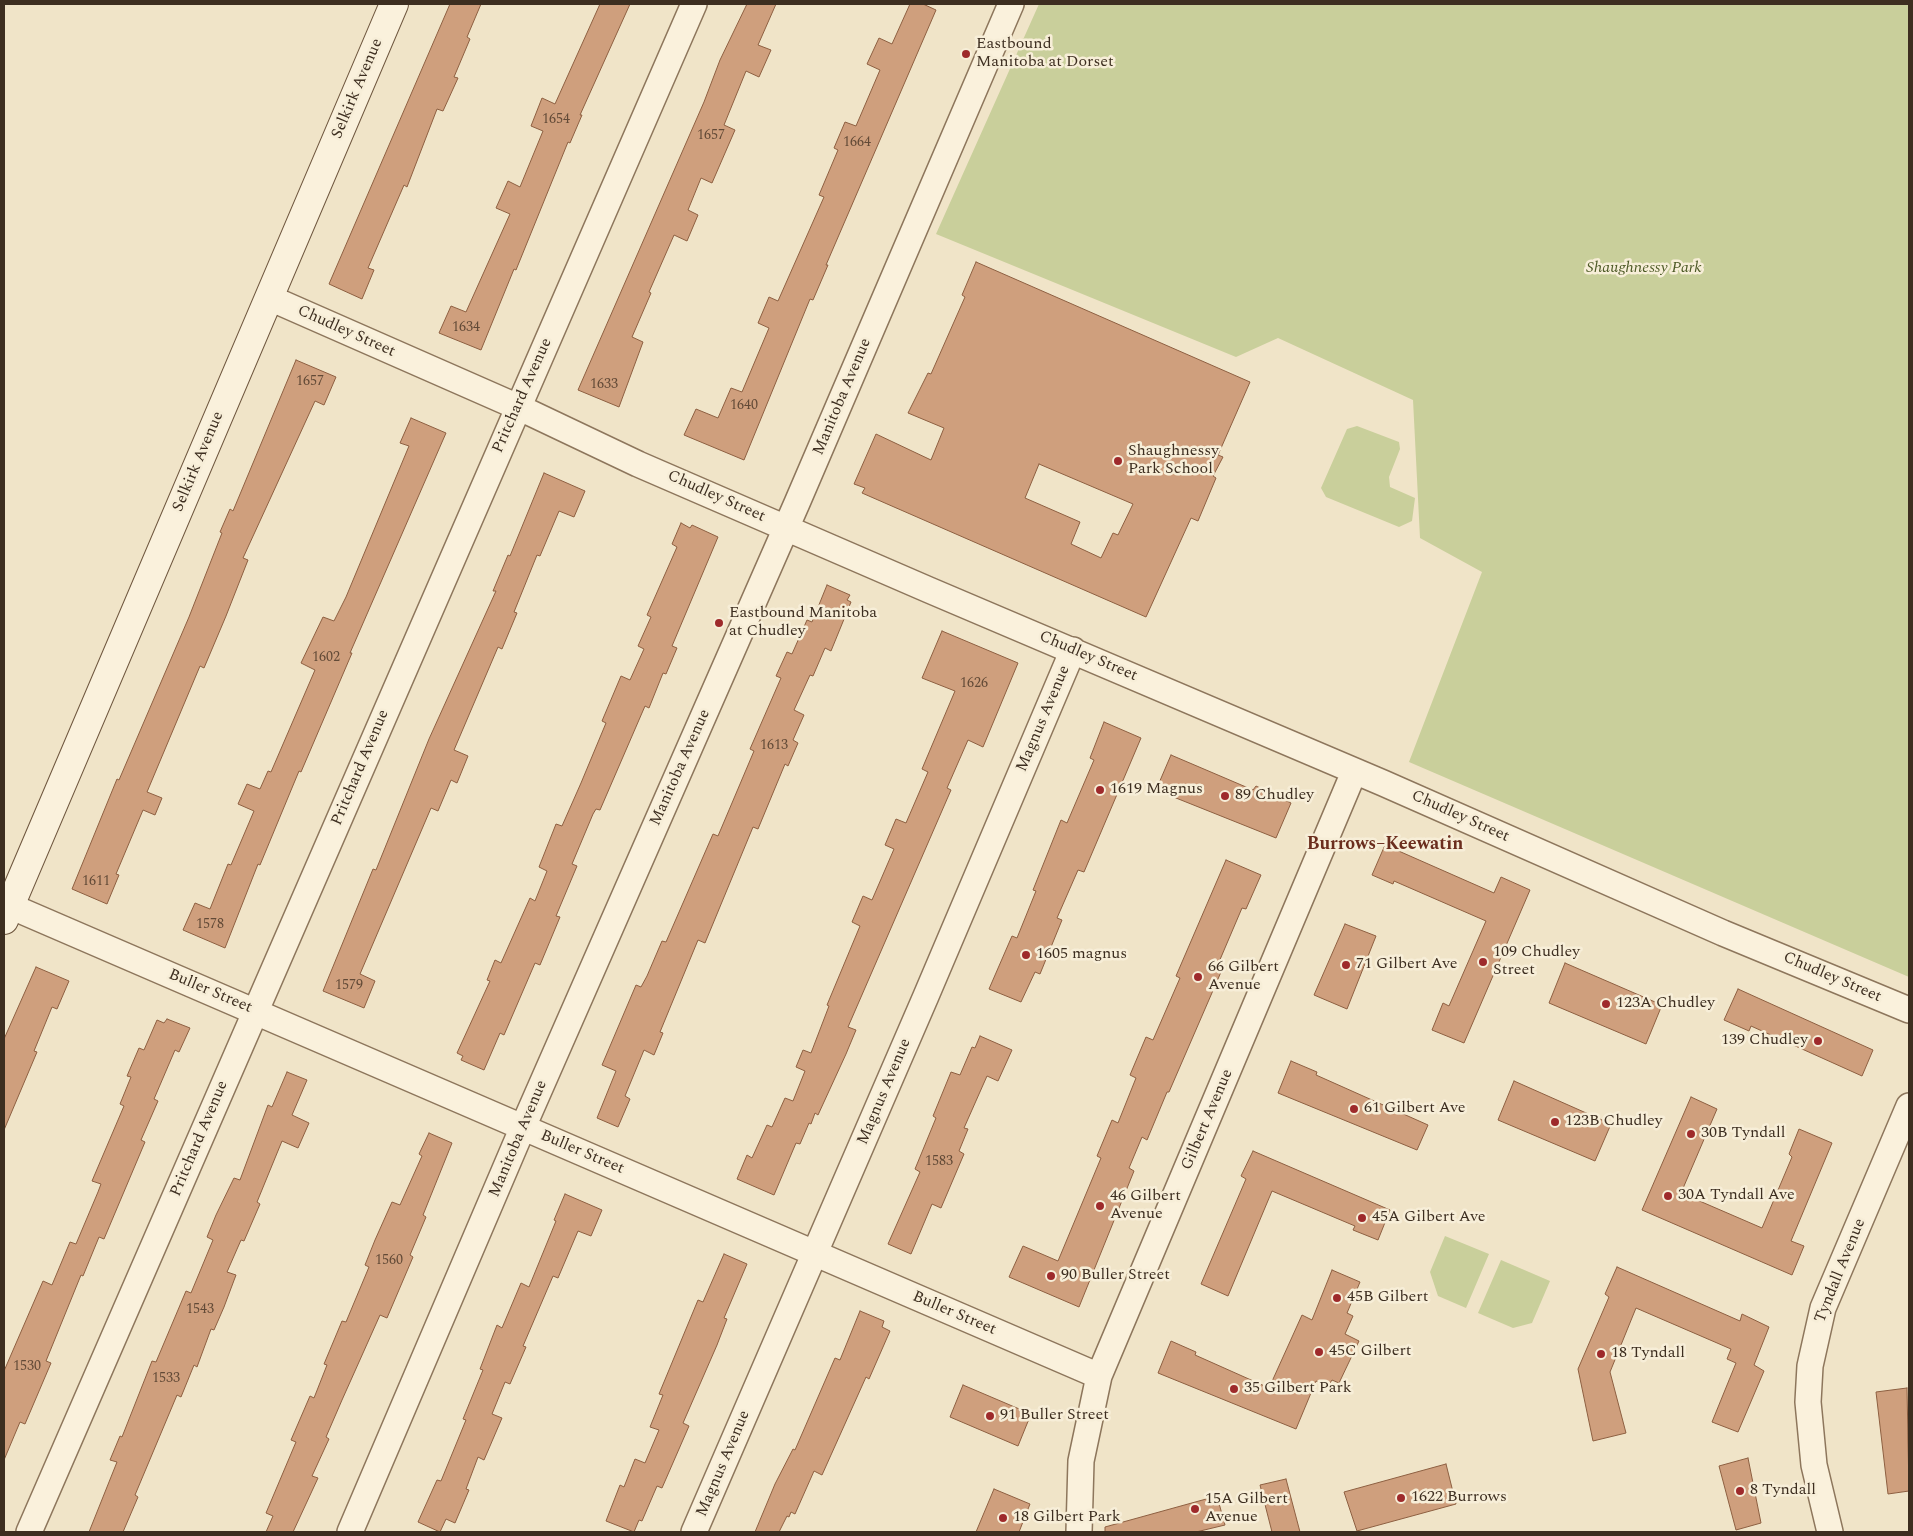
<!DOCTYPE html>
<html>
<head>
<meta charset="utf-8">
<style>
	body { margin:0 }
	#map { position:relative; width:1913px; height:1536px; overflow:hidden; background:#f0e4c8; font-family:Spectral,serif }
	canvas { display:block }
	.frame { position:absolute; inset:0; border:5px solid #3d2e20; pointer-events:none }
</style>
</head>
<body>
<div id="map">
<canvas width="1913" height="1536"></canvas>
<div class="frame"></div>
</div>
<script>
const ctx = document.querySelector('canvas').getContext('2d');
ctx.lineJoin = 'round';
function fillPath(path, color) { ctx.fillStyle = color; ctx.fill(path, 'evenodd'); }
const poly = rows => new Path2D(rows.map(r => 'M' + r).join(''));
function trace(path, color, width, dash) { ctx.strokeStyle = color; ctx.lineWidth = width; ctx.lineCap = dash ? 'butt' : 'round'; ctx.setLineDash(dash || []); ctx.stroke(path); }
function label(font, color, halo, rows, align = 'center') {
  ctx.font = font + ' Spectral,serif'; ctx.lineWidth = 5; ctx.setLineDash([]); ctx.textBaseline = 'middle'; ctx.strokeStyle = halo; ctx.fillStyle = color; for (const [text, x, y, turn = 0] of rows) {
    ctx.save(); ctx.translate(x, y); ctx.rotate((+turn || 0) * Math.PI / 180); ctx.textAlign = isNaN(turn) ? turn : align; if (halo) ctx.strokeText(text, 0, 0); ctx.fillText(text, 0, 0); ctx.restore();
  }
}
fillPath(poly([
	[1039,4,1909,4,1909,977,1409,762,1482,572,1420,538,1413,400,1278,338,1236,357,936,234],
	[1357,426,1399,442,1400,449,1389,477,1390,487,1415,498,1412,521,1399,527,1326,497,1321,488,1347,429],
	[1445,1236,1489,1254,1466,1308,1438,1296,1430,1272],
	[1501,1260,1550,1281,1532,1323,1513,1328,1478,1313]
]), '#c9cf9b');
const building = poly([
	[450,4,481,4,467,37,470,39,454,77,458,78,443,111,437,109,407,187,404,185,368,268,374,270,362,299,329,284,450,4],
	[600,4,630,4,580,115,582,115,570,143,568,142,516,270,514,269,481,350,439,333,451,306,466,312,510,214,496,208,508,181,520,187,543,131,531,126,542,98,555,104,600,4],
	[747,4,776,4,758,45,771,50,759,77,746,71,724,125,735,130,712,183,701,178,688,210,698,215,687,241,674,235,649,292,651,293,632,337,643,342,619,407,578,390,704,102,720,60,747,4],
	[910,4,923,4,936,10,826,265,828,265,813,300,810,299,794,338,744,460,684,435,696,409,718,418,731,388,742,392,769,328,758,323,769,297,778,301,824,197,819,195,838,150,834,148,845,122,856,126,880,70,867,64,879,38,892,44,910,4],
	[976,262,1250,382,1218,455,1223,457,1213,476,1216,478,1198,521,1191,518,1146,617,862,493,865,488,854,484,876,434,931,460,944,428,908,413,928,373,931,374,965,297,962,295,976,262],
	[1039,464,1133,504,1118,535,1113,533,1101,558,1071,544,1080,522,1025,498,1039,464],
	[296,360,336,377,324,405,315,401,243,558,248,560,226,616,204,668,200,666,147,792,162,798,155,815,143,810,116,874,119,875,107,904,72,889,117,779,119,780,189,617,222,533,220,532,230,509,233,511,296,360],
	[411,418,446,433,350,653,352,653,301,772,299,771,260,865,258,864,225,948,183,930,195,903,210,909,228,864,231,865,254,811,238,804,247,784,260,789,268,771,271,772,315,670,301,663,323,617,334,621,346,597,409,446,400,443,411,418],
	[544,473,585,491,574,517,559,511,540,556,537,555,514,612,517,613,502,649,498,647,454,750,468,756,457,783,451,780,438,811,431,808,360,974,375,981,364,1008,323,991,373,869,376,870,429,739,496,591,493,591,508,555,510,556,544,473],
	[681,523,690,528,692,525,718,537,672,646,677,648,666,674,663,673,649,708,645,706,600,810,596,809,593,814,572,864,577,866,556,916,560,917,540,965,535,963,504,1035,500,1033,484,1070,461,1060,463,1056,457,1053,490,981,487,980,495,960,501,963,530,898,535,901,547,871,539,867,556,824,562,826,581,783,606,723,602,721,621,676,630,680,644,649,638,646,651,617,647,615,677,547,672,544,681,523],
	[827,585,850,595,847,600,851,602,831,651,825,648,813,676,810,675,794,710,804,715,793,740,798,743,788,766,785,764,758,829,753,827,705,943,698,940,660,1032,663,1033,654,1055,644,1050,625,1096,630,1099,618,1127,597,1118,616,1071,602,1065,636,985,641,987,647,976,662,941,666,942,713,834,718,836,754,751,750,749,781,678,776,676,787,652,792,654,807,620,812,622,827,585],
	[942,631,1018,663,983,747,968,740,947,788,951,790,848,1027,856,1030,846,1054,818,1115,815,1113,811,1124,809,1123,800,1144,796,1143,774,1195,737,1179,747,1155,752,1158,767,1125,772,1127,785,1098,793,1101,805,1071,796,1067,803,1050,811,1053,829,1006,827,1005,860,926,852,922,863,896,872,900,894,849,885,845,896,819,906,823,928,772,922,769,955,691,922,678,942,631],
	[1104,722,1141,738,1084,872,1078,870,1057,918,1062,920,1040,974,1035,972,1021,1002,989,989,1012,936,1017,938,1036,891,1033,890,1061,820,1067,823,1094,760,1090,758,1104,722],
	[1171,755,1253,790,1256,786,1291,803,1276,838,1156,790,1171,755],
	[1385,845,1494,893,1501,877,1530,890,1464,1043,1432,1030,1443,1003,1449,1006,1486,921,1394,881,1393,884,1372,875,1385,845],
	[1226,860,1261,875,1246,909,1242,908,1216,969,1221,972,1169,1092,1167,1092,1147,1140,1142,1137,1129,1168,1134,1171,1079,1307,1009,1277,1023,1246,1058,1261,1101,1158,1097,1156,1112,1120,1118,1123,1136,1078,1130,1075,1146,1037,1153,1040,1180,978,1176,976,1226,860],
	[1345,924,1376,936,1347,1009,1314,995,1345,924],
	[1565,963,1662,1005,1646,1044,1549,1003,1565,963],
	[36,967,69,981,57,1009,52,1007,34,1051,37,1052,4,1130,4,1039,36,967],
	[1738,989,1873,1050,1862,1076,1751,1026,1749,1031,1724,1020,1738,989],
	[167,1019,190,1028,179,1052,175,1050,154,1099,158,1101,141,1140,145,1142,104,1239,99,1237,83,1276,81,1275,46,1361,51,1363,25,1424,20,1422,4,1460,4,1371,43,1281,52,1285,70,1242,76,1244,98,1192,101,1184,92,1181,124,1106,120,1104,131,1077,127,1076,139,1048,144,1050,157,1020,164,1023,167,1019],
	[980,1036,1012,1050,998,1081,987,1076,964,1128,968,1129,959,1151,964,1154,941,1208,932,1204,911,1254,888,1244,920,1172,915,1169,936,1118,933,1116,951,1072,960,1075,972,1047,975,1048,980,1036],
	[1291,1061,1317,1072,1316,1075,1428,1125,1417,1150,1278,1093,1291,1061],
	[287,1072,307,1080,292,1115,309,1123,298,1148,282,1141,257,1202,260,1204,244,1241,241,1240,227,1272,236,1275,224,1307,214,1330,211,1329,197,1367,194,1365,181,1397,177,1395,135,1495,138,1497,123,1532,89,1532,117,1462,110,1460,120,1436,122,1437,152,1361,156,1362,186,1291,191,1293,213,1240,207,1237,216,1215,234,1178,240,1180,268,1105,272,1107,287,1072],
	[1514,1081,1611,1124,1595,1161,1498,1120,1514,1081],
	[1691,1097,1717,1109,1681,1193,1762,1228,1792,1157,1789,1154,1799,1129,1832,1143,1791,1241,1804,1246,1792,1275,1642,1210,1691,1097],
	[429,1133,452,1143,423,1215,426,1217,410,1255,413,1257,387,1318,380,1315,342,1400,326,1437,329,1439,312,1476,318,1478,293,1532,266,1532,273,1516,266,1513,296,1442,291,1440,310,1396,314,1398,327,1365,324,1364,342,1321,346,1322,369,1267,365,1265,375,1240,392,1202,400,1205,422,1156,419,1154,429,1133],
	[1253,1151,1390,1210,1378,1240,1353,1230,1355,1226,1272,1191,1228,1296,1201,1284,1246,1179,1241,1176,1253,1151],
	[565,1194,602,1210,591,1236,578,1231,558,1278,553,1276,523,1346,526,1347,510,1384,505,1382,492,1414,502,1418,484,1460,478,1457,466,1489,469,1490,455,1523,446,1519,440,1532,418,1522,437,1480,441,1481,466,1420,463,1419,483,1370,480,1369,497,1325,502,1328,521,1283,529,1287,556,1221,554,1220,565,1194],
	[724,1254,747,1264,724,1318,727,1319,717,1345,683,1423,689,1426,679,1449,662,1488,657,1486,642,1521,639,1520,634,1532,606,1521,620,1485,624,1487,635,1459,645,1463,659,1430,650,1427,663,1395,659,1394,698,1300,703,1302,724,1254],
	[1617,1267,1740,1321,1742,1314,1769,1327,1754,1365,1764,1371,1738,1432,1712,1422,1736,1363,1727,1359,1731,1349,1636,1308,1610,1372,1626,1433,1593,1441,1578,1369,1609,1297,1605,1294,1617,1267],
	[1332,1270,1360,1282,1347,1313,1353,1316,1345,1334,1359,1341,1339,1383,1332,1380,1328,1386,1316,1381,1296,1429,1158,1373,1171,1341,1196,1352,1195,1355,1269,1388,1302,1315,1312,1320,1332,1270],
	[860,1311,884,1321,882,1327,890,1331,869,1379,866,1377,822,1475,814,1471,795,1514,791,1512,789,1517,787,1516,779,1532,755,1532,775,1484,793,1449,795,1450,835,1358,840,1360,860,1311],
	[963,1385,1031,1414,1018,1446,950,1417,963,1385],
	[1907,1388,1909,1491,1888,1494,1876,1392,1907,1388],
	[1748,1458,1761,1523,1736,1530,1719,1466,1748,1458],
	[1446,1464,1456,1504,1357,1531,1344,1492,1446,1464],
	[1286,1479,1300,1532,1272,1532,1260,1485,1286,1479],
	[994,1489,1030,1504,1019,1532,976,1532,994,1489],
	[1217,1496,1225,1525,1196,1532,1105,1532,1105,1527,1217,1496]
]);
fillPath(building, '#cf9f7d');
trace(building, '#8d5f41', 1);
const street = poly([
	[270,298,518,407,638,464,929,590,1383,783,1723,933,1909,1010],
	[10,906,1099,1376],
	[29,1532,694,4],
	[350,1532,523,1127,797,503,1011,4],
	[694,1532,926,996,1073,650],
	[1079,1532,1081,1461,1099,1376,1354,772],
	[1830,1532,1814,1465,1808,1402,1810,1366,1823,1308,1909,1106]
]);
const secondary = poly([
	[4,920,394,4]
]);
trace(street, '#8d765c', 28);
trace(secondary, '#6f573f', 30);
trace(street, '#faf1dc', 25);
trace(secondary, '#faf1dc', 28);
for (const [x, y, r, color] of [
	[966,54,5,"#9e2a2b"],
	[1118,461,5,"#9e2a2b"],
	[719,623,5,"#9e2a2b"],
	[1100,790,5,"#9e2a2b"],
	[1225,796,5,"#9e2a2b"],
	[1026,955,5,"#9e2a2b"],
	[1483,962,5,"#9e2a2b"],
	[1346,965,5,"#9e2a2b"],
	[1198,977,5,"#9e2a2b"],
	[1606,1004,5,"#9e2a2b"],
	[1818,1041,5,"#9e2a2b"],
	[1354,1109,5,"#9e2a2b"],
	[1555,1122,5,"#9e2a2b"],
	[1691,1134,5,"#9e2a2b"],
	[1668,1196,5,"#9e2a2b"],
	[1100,1206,5,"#9e2a2b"],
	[1362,1218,5,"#9e2a2b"],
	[1051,1276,5,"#9e2a2b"],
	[1337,1298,5,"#9e2a2b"],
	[1319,1352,5,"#9e2a2b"],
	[1601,1354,5,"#9e2a2b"],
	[1234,1389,5,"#9e2a2b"],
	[990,1416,5,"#9e2a2b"],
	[1740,1491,5,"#9e2a2b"],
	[1401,1498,5,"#9e2a2b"],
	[1195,1509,5,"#9e2a2b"],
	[1003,1518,5,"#9e2a2b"]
]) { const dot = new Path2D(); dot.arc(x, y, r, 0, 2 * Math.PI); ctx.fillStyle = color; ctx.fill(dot); trace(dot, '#f7eed8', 2); }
label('14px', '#624a37', null, [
	["1654",556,120],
	["1657",711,136],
	["1664",857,143],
	["1634",466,328],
	["1657",310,382],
	["1633",604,385],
	["1640",744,406],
	["1602",326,658],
	["1626",974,684],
	["1613",774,746],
	["1611",96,882],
	["1578",210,925],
	["1579",349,986],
	["1583",939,1162],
	["1560",389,1261],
	["1543",200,1310],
	["1530",27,1367],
	["1533",166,1379]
]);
label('16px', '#3d2e20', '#f7eed8', [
	["Eastbound",976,45],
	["Manitoba at Dorset",976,63],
	["Shaughnessy",1128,452],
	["Park School",1128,470],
	["Eastbound Manitoba",729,614],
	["at Chudley",729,632],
	["1619 Magnus",1110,790],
	["89 Chudley",1235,796],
	["109 Chudley",1493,953],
	["Street",1493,971],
	["1605 magnus",1036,955],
	["71 Gilbert Ave",1356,965],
	["66 Gilbert",1208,968],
	["Avenue",1208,986],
	["123A Chudley",1616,1004],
	["139 Chudley",1808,1041,"right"],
	["61 Gilbert Ave",1364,1109],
	["123B Chudley",1565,1122],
	["30B Tyndall",1701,1134],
	["30A Tyndall Ave",1678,1196],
	["46 Gilbert",1110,1197],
	["Avenue",1110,1215],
	["45A Gilbert Ave",1372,1218],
	["90 Buller Street",1061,1276],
	["45B Gilbert",1347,1298],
	["45C Gilbert",1329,1352],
	["18 Tyndall",1611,1354],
	["35 Gilbert Park",1244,1389],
	["91 Buller Street",1000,1416],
	["8 Tyndall",1750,1491],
	["1622 Burrows",1411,1498],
	["15A Gilbert",1205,1500],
	["Avenue",1205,1518],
	["18 Gilbert Park",1013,1518]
], 'left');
label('16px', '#3d2e20', '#f7eed8', [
	["Selkirk Avenue",358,89,-67],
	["Chudley Street",346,332,24],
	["Pritchard Avenue",523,396,-66],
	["Manitoba Avenue",843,397,-67],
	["Selkirk Avenue",199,462,-67],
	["Chudley Street",716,497,24],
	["Chudley Street",1088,657,23],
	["Magnus Avenue",1044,719,-67],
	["Pritchard Avenue",361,768,-67],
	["Manitoba Avenue",681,768,-66],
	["Chudley Street",1460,817,24],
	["Chudley Street",1832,978,23],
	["Buller Street",210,992,23],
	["Magnus Avenue",885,1092,-67],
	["Gilbert Avenue",1208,1120,-67],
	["Pritchard Avenue",200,1139,-67],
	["Manitoba Avenue",519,1139,-67],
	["Buller Street",582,1153,23],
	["Tyndall Avenue",1841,1271,-68],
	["Buller Street",954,1314,23],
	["Magnus Avenue",724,1464,-67]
]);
label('italic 16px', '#4d5a26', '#f7eed8', [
	["Shaughnessy Park",1644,269]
]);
label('bold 18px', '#6b2e1e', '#f7eed8', [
	["Burrows–Keewatin",1385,845]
]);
</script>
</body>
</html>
